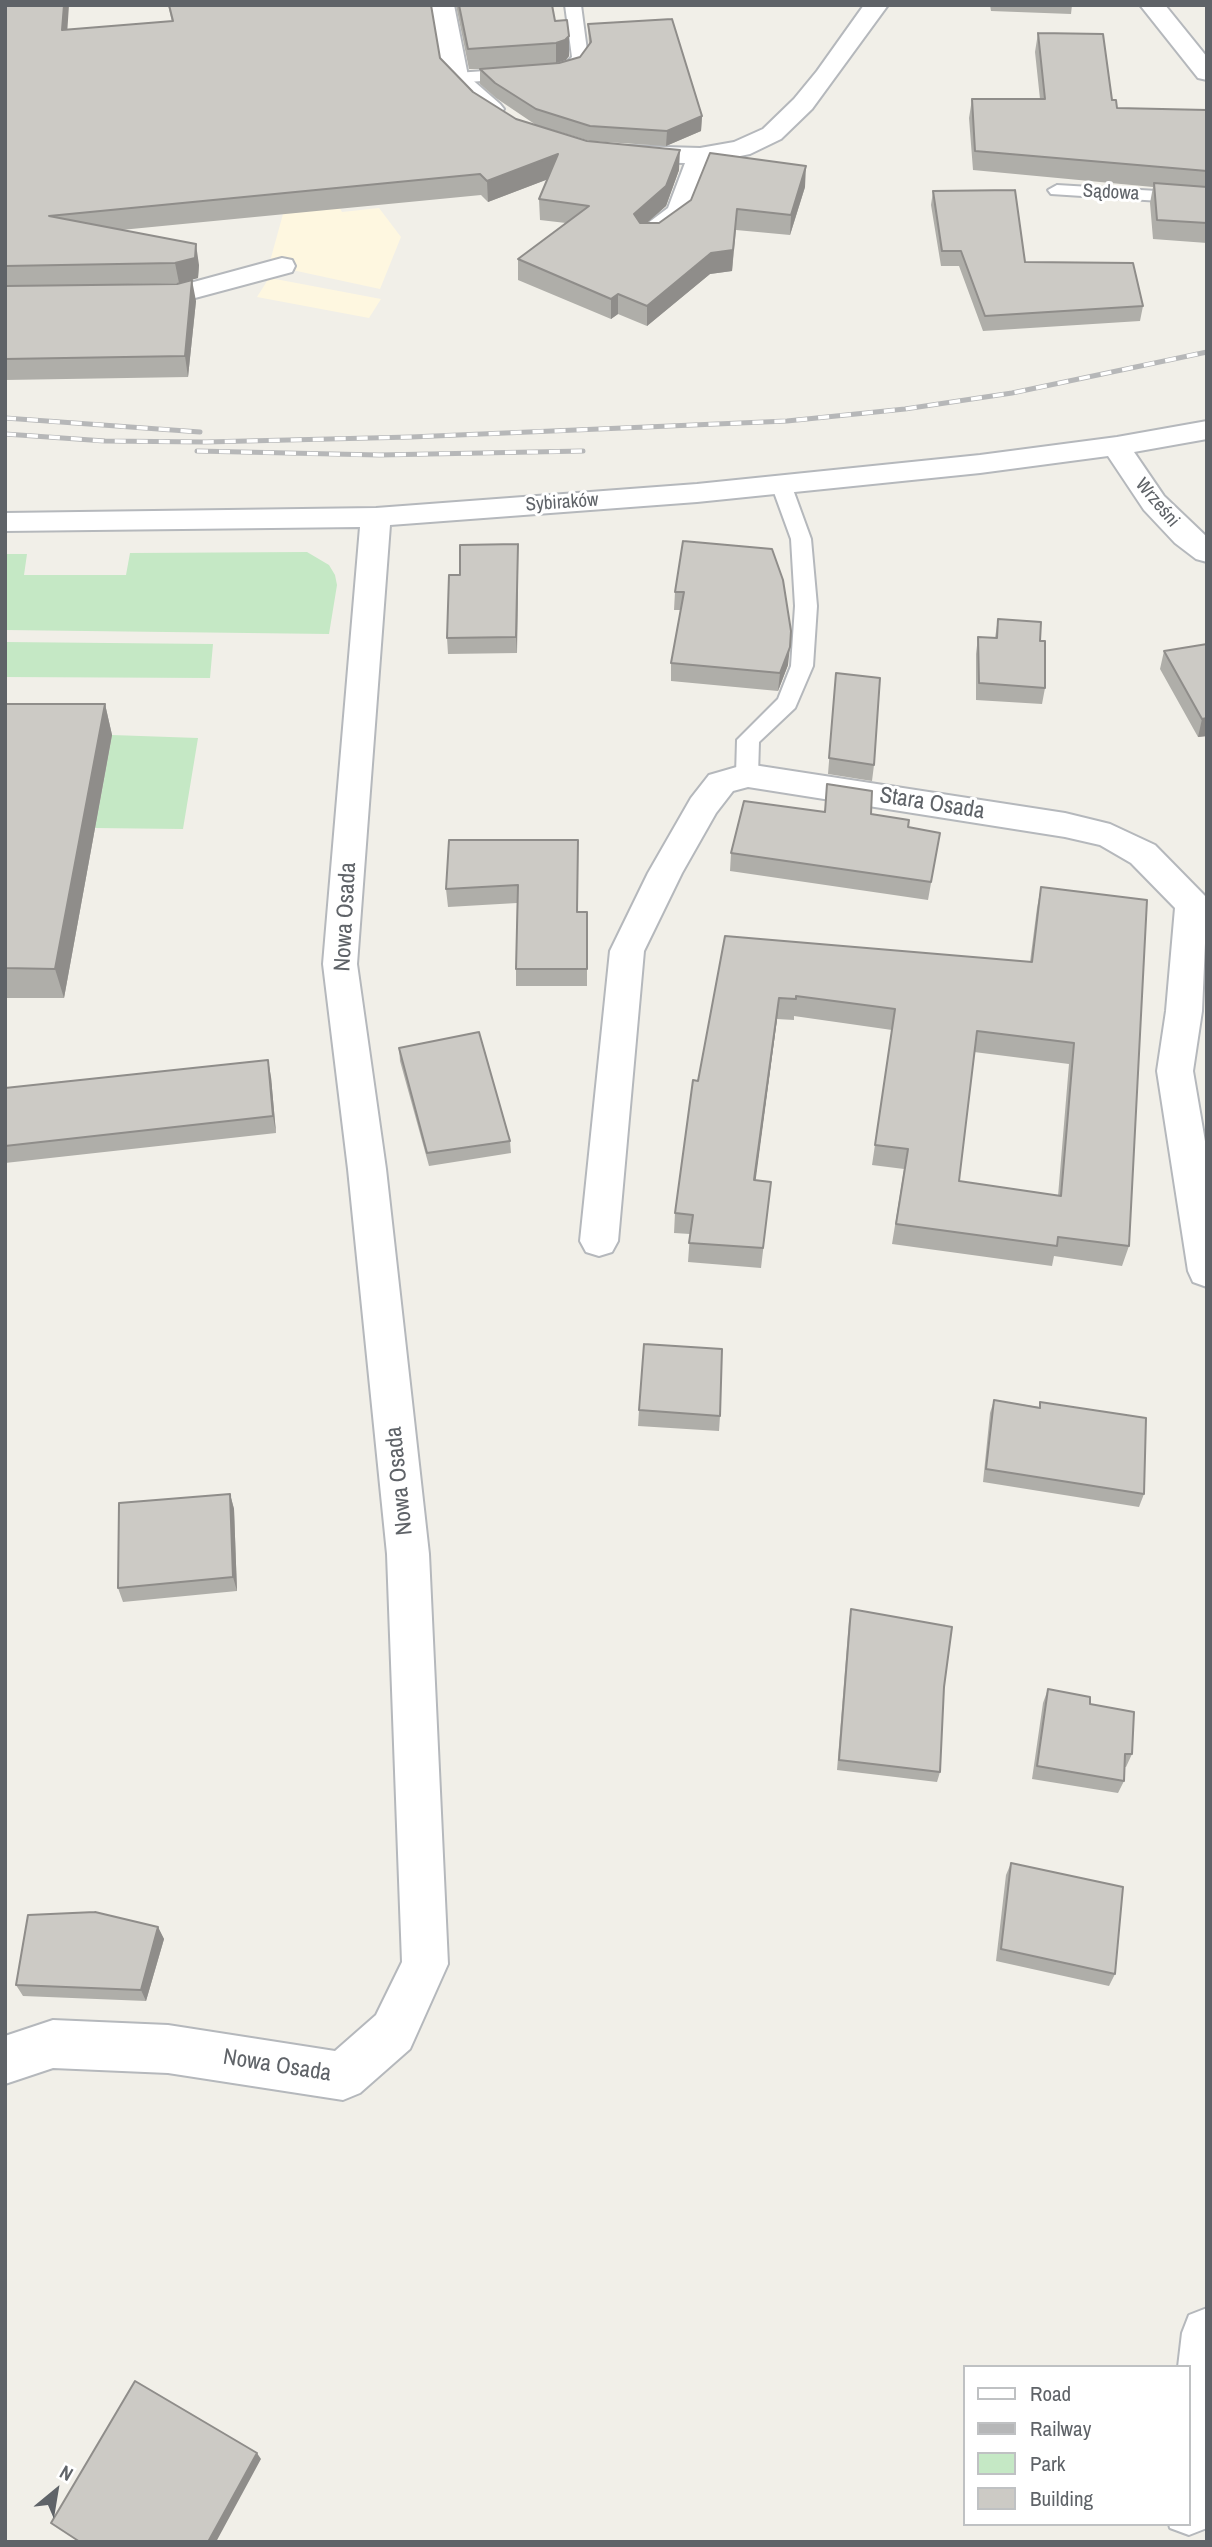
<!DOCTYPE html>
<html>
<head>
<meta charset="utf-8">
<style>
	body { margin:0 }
	#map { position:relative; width:1212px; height:2547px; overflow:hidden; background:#f1efe8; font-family:"Archivo Narrow",sans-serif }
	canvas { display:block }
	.frame { position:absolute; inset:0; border:7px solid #5f6368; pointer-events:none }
	.legend { position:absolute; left:963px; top:2365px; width:228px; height:161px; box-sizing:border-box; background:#fff; border:2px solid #bfc1c3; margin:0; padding:9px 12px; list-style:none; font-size:21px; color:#5f6368 }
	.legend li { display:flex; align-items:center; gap:14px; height:35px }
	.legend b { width:35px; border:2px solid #bfc1c3 }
	.north { position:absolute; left:21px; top:2456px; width:70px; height:70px; -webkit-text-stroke:5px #fff; paint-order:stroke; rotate:30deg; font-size:19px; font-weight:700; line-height:28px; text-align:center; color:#5f6368 }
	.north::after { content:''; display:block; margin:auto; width:24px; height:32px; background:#5f6368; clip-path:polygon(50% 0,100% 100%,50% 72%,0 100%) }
</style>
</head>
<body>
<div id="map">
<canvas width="1212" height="2547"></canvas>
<div class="frame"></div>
<ul class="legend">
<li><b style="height:9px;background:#fff"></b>Road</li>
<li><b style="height:9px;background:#b6b7b8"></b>Railway</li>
<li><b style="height:19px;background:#c5e8c5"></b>Park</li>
<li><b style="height:19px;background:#cccac5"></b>Building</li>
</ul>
<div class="north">N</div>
</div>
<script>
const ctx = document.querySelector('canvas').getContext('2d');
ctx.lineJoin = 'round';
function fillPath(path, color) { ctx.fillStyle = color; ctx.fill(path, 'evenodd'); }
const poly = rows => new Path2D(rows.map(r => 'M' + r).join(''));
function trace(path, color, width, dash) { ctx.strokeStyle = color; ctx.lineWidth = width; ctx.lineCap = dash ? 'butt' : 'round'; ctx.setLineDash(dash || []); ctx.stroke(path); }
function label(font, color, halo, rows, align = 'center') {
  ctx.font = font + ' "Archivo Narrow",sans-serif'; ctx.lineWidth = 6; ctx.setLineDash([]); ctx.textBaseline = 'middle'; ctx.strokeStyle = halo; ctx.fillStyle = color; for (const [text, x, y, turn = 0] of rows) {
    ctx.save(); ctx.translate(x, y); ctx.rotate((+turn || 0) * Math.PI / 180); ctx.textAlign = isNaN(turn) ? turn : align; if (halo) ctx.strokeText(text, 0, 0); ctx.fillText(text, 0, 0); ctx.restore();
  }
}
fillPath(poly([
	[332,194,342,212,379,208,401,237,380,289,269,265,286,203],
	[269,278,270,278,381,299,369,318,257,297]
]), '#fef7e0');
fillPath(poly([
	[307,552,329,565,335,575,337,585,329,634,5,630,5,554,27,554,24,575,126,575,130,553],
	[5,642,213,644,210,678,5,677],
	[112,735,198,738,183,829,95,828]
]), '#c5e8c5');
const service = poly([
	[565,5,581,5,588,58,579,70,552,77,546,76,544,72,546,68,567,62,572,57,565,5],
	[514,69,520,70,522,74,520,78,456,83,448,78,456,73,514,69],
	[1057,185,1207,194,1207,204,1051,194,1048,190,1057,185],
	[781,478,788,480,791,484,811,539,817,606,813,666,795,708,759,742,758,775,755,781,747,783,739,781,736,775,737,740,778,699,791,666,795,606,791,539,771,484,774,480,781,478]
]);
const minor = poly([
	[430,5,454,5,468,76,500,104,504,109,500,114,491,117,482,114,444,78,430,5],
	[864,5,888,5,812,109,781,139,750,154,711,162,689,218,658,241,649,243,640,241,636,235,640,229,668,208,685,163,629,162,620,159,616,154,620,149,629,146,700,148,734,142,763,129,794,99,817,71,864,5],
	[1140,5,1165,5,1207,57,1207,80,1198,78,1140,5],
	[282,258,292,260,295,266,292,272,180,302,144,303,134,301,130,295,134,289,144,287,179,286,282,258],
	[1207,421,1207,439,1134,452,1164,496,1207,537,1207,562,1196,559,1175,543,1144,510,1108,456,980,473,697,502,390,525,357,964,386,1169,429,1554,448,1964,410,2049,360,2093,343,2100,168,2073,53,2068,5,2084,5,2036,53,2020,168,2025,335,2051,376,2015,402,1962,387,1554,348,1169,323,964,360,527,5,531,5,513,376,508,697,484,980,455,1117,437,1207,421],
	[747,764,1065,813,1110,824,1155,845,1207,898,1202,1011,1193,1071,1207,1153,1207,1287,1193,1282,1188,1271,1157,1071,1166,1011,1175,908,1131,863,1100,845,1065,837,748,787,733,791,716,813,682,873,644,951,618,1241,612,1252,599,1256,586,1252,580,1241,610,951,648,873,691,798,709,775,747,764],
	[1207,2308,1207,2528,1189,2535,1170,2528,1169,2524,1189,2524,1189,2367,1178,2367,1182,2333,1189,2315,1207,2308]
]);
trace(service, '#b5b8bc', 4);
trace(minor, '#b5b8bc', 4);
fillPath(service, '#fff');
fillPath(minor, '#fff');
const rail = poly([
	[5,418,200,432],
	[5,434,105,441,206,442,411,437,787,421,905,409,1012,393,1207,352],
	[197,451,379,455,583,451]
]);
trace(rail, '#b6b7b8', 5);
trace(rail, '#fff', 3.5, [11]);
fillPath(poly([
	[5,5,67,30,172,22,168,5,431,5,440,58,473,92,516,119,679,170,666,206,647,223,659,223,805,187,790,235,736,230,732,271,710,274,647,326,618,314,611,319,518,280,518,259,566,223,540,220,539,199,548,179,488,202,481,195,121,230,199,265,198,278,179,283,26,286,196,301,188,377,5,380],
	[456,5,552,5,555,21,569,56,566,60,556,63,580,57,589,45,588,24,702,116,701,131,666,146,590,141,536,125,496,98,480,84,480,69,469,69],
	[990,5,1072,5,1071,14,991,11],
	[1038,33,1112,100,1117,108,1207,110,1207,243,1153,239,1150,203,1153,187,973,170,969,118,972,99,1040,99,1035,52],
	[933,191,1025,262,1143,306,1140,321,983,331,959,266,941,266,931,205],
	[683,541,788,665,778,691,671,681,671,663,681,610,674,610,675,592],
	[518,544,517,653,448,654,447,638,460,575],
	[998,619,1040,641,1045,688,1042,704,976,700,976,654,978,637,995,638],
	[1207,644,1207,736,1198,737,1160,669,1164,651],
	[836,673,874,765,872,781,828,774],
	[5,704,105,704,112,735,64,998,5,998],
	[824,812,871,814,908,827,940,833,928,900,730,871,731,853],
	[578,858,577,912,587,912,587,986,516,986,516,969,517,903,448,907,446,889],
	[1041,887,1129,1246,1122,1266,1054,1256,1052,1266,892,1244,904,1169,872,1165,892,1030,794,1016,794,1020,777,1019,755,1180,771,1182,761,1268,688,1262,690,1234,674,1233,675,1213,725,936,1030,962,1037,908],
	[974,1052,1069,1064,1058,1196,959,1181],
	[399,1048,510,1141,511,1153,429,1166,400,1061],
	[271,1077,276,1133,5,1163,5,1088],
	[994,1400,1039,1407,1040,1402,1144,1494,1139,1507,983,1482,990,1413],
	[639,1410,720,1416,719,1431,638,1426],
	[230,1494,234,1509,237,1591,123,1602,118,1588],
	[851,1609,944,1687,940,1772,937,1782,837,1770,849,1620],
	[1048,1689,1090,1704,1132,1754,1126,1767,1125,1767,1124,1781,1118,1793,1032,1779,1043,1703],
	[1011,1863,1115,1974,1109,1986,996,1961,1006,1875],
	[158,1927,164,1939,146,2001,23,1996,16,1985]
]), '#afaea9');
fillPath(poly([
	[64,5,69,5,66,50,62,30],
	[569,36,569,56,566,60,556,63,556,43],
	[702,116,701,131,666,146,667,131],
	[680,150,679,170,666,206,633,235,634,214],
	[558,154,559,175,488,202,487,181],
	[806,166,805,187,790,235,791,215],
	[737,209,732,271,710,274,647,326,647,306],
	[196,244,199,265,198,278,179,283,175,263],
	[192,280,196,301,188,377,185,356],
	[618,294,618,314,611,319,611,299],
	[518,544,518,560,517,653,516,637],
	[790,647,788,665,778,691,780,673],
	[105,704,112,735,64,998,55,969],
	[1207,718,1207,736,1198,737,1202,719],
	[779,998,777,1019,753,1200,754,1180],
	[268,1060,271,1077,276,1133,273,1116],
	[230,1494,234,1509,237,1591,233,1577],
	[158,1927,164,1939,146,2001,141,1990],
	[257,2453,261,2459,216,2542,208,2542]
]), '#8f8d8a');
const building = poly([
	[5,5,64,5,62,30,173,21,169,5,431,5,440,58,473,92,516,119,587,141,680,150,666,186,634,214,640,223,659,223,691,200,710,153,806,166,791,215,737,209,733,250,711,253,647,306,618,294,611,299,518,259,589,206,539,199,558,154,487,181,480,174,49,216,196,244,195,258,175,263,5,266,5,5],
	[459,5,552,5,555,21,567,20,569,36,565,40,556,43,468,49,459,5],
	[672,19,702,116,667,131,590,126,536,109,495,83,480,69,559,63,580,57,591,42,588,24,672,19],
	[1038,33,1103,34,1112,100,1116,100,1117,108,1207,110,1207,171,975,151,972,99,1045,99,1038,33],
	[1154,183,1207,187,1207,223,1157,220,1154,183],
	[1015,190,1025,262,1133,263,1143,306,985,316,961,251,942,251,933,191,1015,190],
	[192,280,185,356,5,359,5,286,177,284,192,280],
	[683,541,772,549,783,580,791,631,790,647,780,673,671,663,684,592,675,592,683,541],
	[518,544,516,637,447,638,449,575,460,575,460,545,518,544],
	[998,619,1041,622,1040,641,1045,641,1045,688,979,683,978,637,997,638,998,619],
	[1207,644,1207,718,1202,719,1164,651,1207,644],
	[836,673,880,678,874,765,829,758,836,673],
	[5,704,105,704,55,969,5,968,5,704],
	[827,784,872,791,871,814,909,820,908,827,940,833,931,882,731,853,744,801,825,812,827,784],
	[449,840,578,840,577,912,587,912,587,969,516,969,518,885,446,889,449,840],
	[1041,887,1147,900,1129,1246,1058,1237,1057,1246,896,1224,908,1149,875,1145,895,1009,796,996,796,999,779,998,754,1180,771,1182,763,1248,689,1243,693,1215,675,1213,693,1080,698,1081,725,936,1032,962,1041,887],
	[977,1031,1074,1043,1061,1196,959,1181,977,1031],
	[479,1032,510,1141,427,1153,399,1048,479,1032],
	[268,1060,273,1116,5,1146,5,1088,268,1060],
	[644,1344,722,1349,720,1416,639,1410,644,1344],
	[994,1400,1040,1408,1040,1402,1146,1418,1144,1494,986,1469,994,1400],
	[230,1494,233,1577,118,1588,119,1503,230,1494],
	[851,1609,952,1627,944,1687,940,1772,839,1760,851,1609],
	[1048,1689,1090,1697,1090,1704,1134,1712,1132,1754,1125,1754,1124,1781,1037,1766,1048,1689],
	[1011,1863,1123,1887,1115,1974,1001,1949,1011,1863],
	[95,1912,158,1927,141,1990,16,1985,28,1915,95,1912],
	[135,2381,257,2453,208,2542,80,2542,51,2523,135,2381]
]);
fillPath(building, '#cccac5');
trace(building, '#8f8d8a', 2);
label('19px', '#5f6368', '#fff', [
	["Sądowa",1111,193,3],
	["Sybiraków",562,503,-4],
	["Wrześni",1157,503,50]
]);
label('23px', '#5f6368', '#fff', [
	["Stara Osada",932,804,9],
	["Nowa Osada",346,917,-87],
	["Nowa Osada",400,1481,-96],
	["Nowa Osada",277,2066,9]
]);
</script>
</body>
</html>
